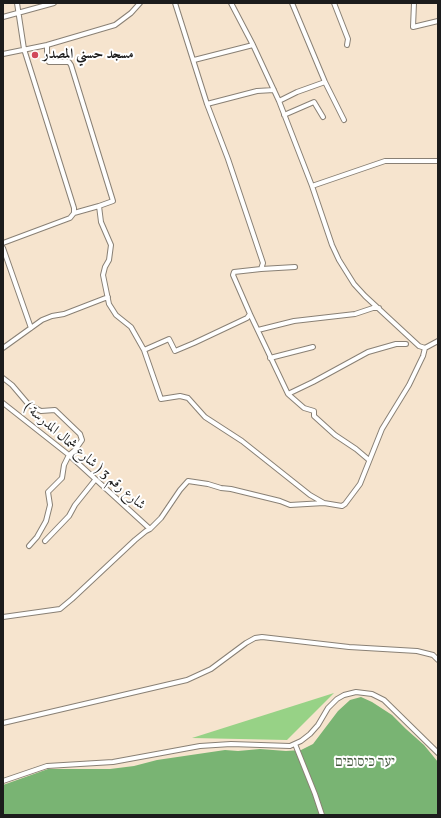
<!DOCTYPE html>
<html>
<head>
<meta charset="utf-8">
<style>
	body { margin:0 }
	#map { position:relative; width:441px; height:818px; overflow:hidden; background:#f6e4ce; font-family:Vollkorn,serif }
	canvas { display:block }
	.frame { position:absolute; inset:0; border:4px solid #1c1c1c; pointer-events:none }
</style>
</head>
<body>
<div id="map">
<canvas width="441" height="818"></canvas>
<div class="frame"></div>
</div>
<script>
const ctx = document.querySelector('canvas').getContext('2d');
ctx.lineJoin = 'round';
function fillPath(path, color) { ctx.fillStyle = color; ctx.fill(path, 'evenodd'); }
const poly = rows => new Path2D(rows.map(r => 'M' + r).join(''));
function trace(path, color, width, dash) { ctx.strokeStyle = color; ctx.lineWidth = width; ctx.lineCap = dash ? 'butt' : 'round'; ctx.setLineDash(dash || []); ctx.stroke(path); }
function label(font, color, halo, rows, align = 'center') {
  ctx.font = font + ' Vollkorn,Amiri,"Frank Ruhl Libre",serif'; ctx.lineWidth = 4; ctx.setLineDash([]); ctx.textBaseline = 'middle'; ctx.strokeStyle = halo; ctx.fillStyle = color; for (const [text, x, y, turn = 0] of rows) {
    ctx.save(); ctx.translate(x, y); ctx.rotate((+turn || 0) * Math.PI / 180); ctx.textAlign = isNaN(turn) ? turn : align; if (halo) ctx.strokeText(text, 0, 0); ctx.fillText(text, 0, 0); ctx.restore();
  }
}
fillPath(poly([
	[334,693,287,740,192,738]
]), '#97d286');
fillPath(poly([
	[361,697,372,702,392,715,406,729,424,745,438,762,438,815,3,815,3,785,48,769,110,769,134,766,157,760,225,750,238,751,260,749,286,751,301,750,313,744,338,711,350,700]
]), '#79b473');
const minor = poly([
	[17,3,24,49,74,208,74,213],
	[175,3,207,104,228,159,263,263,261,269],
	[231,3,253,45,279,101,312,186,332,245,339,260,354,284,365,296,419,346,425,348],
	[292,3,325,82,344,120],
	[334,3,348,39,347,45],
	[414,3,413,27,438,21],
	[3,17,54,3],
	[47,45,47,59,49,62,69,62,71,65,113,201,99,206,101,222,111,245,109,260,105,267,103,275,109,304,116,315,131,327,144,350,161,399,180,396,188,398,205,417,242,441,310,495,324,503],
	[3,54,47,45,115,25,131,13,140,3],
	[194,60,253,45],
	[279,101,297,92,325,82],
	[207,104,257,91,274,90],
	[284,115,314,102,323,117],
	[312,186,385,161,438,161],
	[3,243,70,218,74,213,99,206],
	[3,248,31,328],
	[250,314,288,394,304,408,314,411,314,416,335,435,356,449,369,460],
	[258,330,294,321,355,314,373,308,379,308],
	[3,348,42,320,52,316,64,314,108,297],
	[144,350,169,339,175,351,194,343,247,318,250,314,233,275,234,272,261,269,295,267],
	[270,358,313,347],
	[3,378,12,385,29,405,41,411,55,410,80,434,82,440,75,450,69,455,64,465,62,478,48,492,50,505,46,521,37,537,29,546],
	[288,394,313,382,368,352,396,344,406,344],
	[3,403,69,455,150,529],
	[45,541,69,516,75,505,95,480],
	[3,617,60,609,72,599,135,540,146,531,150,529,161,518,180,490,188,481,208,484,221,488,231,489,280,501,290,505,324,503,342,506,345,504,360,484,382,429,409,385,423,356,425,348,438,341],
	[3,723,187,680,211,669,246,643,255,638,262,637,349,647,417,651,433,655,438,660],
	[295,744,315,794,322,815],
	[3,781,47,766,113,762,200,746,231,744,290,746,301,741,310,734,318,725,328,708,337,699,344,695,356,692,372,694,384,700,438,753]
]);
trace(minor, '#898075', 6);
trace(minor, '#fff', 4);
for (const [x, y, r, color] of [
	[35,55,4,"#d1495b"]
]) { const dot = new Path2D(); dot.arc(x, y, r, 0, 2 * Math.PI); ctx.fillStyle = color; ctx.fill(dot); trace(dot, '#fff', 1.5); }
label('bold 14px', '#1c1c1c', '#fff', [
	["مسجد حسني المصدر",43,55]
], 'left');
label('14px', '#1c1c1c', '#fff', [
	["شارع رقم 3 ( شارع شمال المدرسة )",84,457,41]
]);
label('14px', '#475c41', '#fff', [
	["יער כיסופים",365,763]
]);
</script>
</body>
</html>
